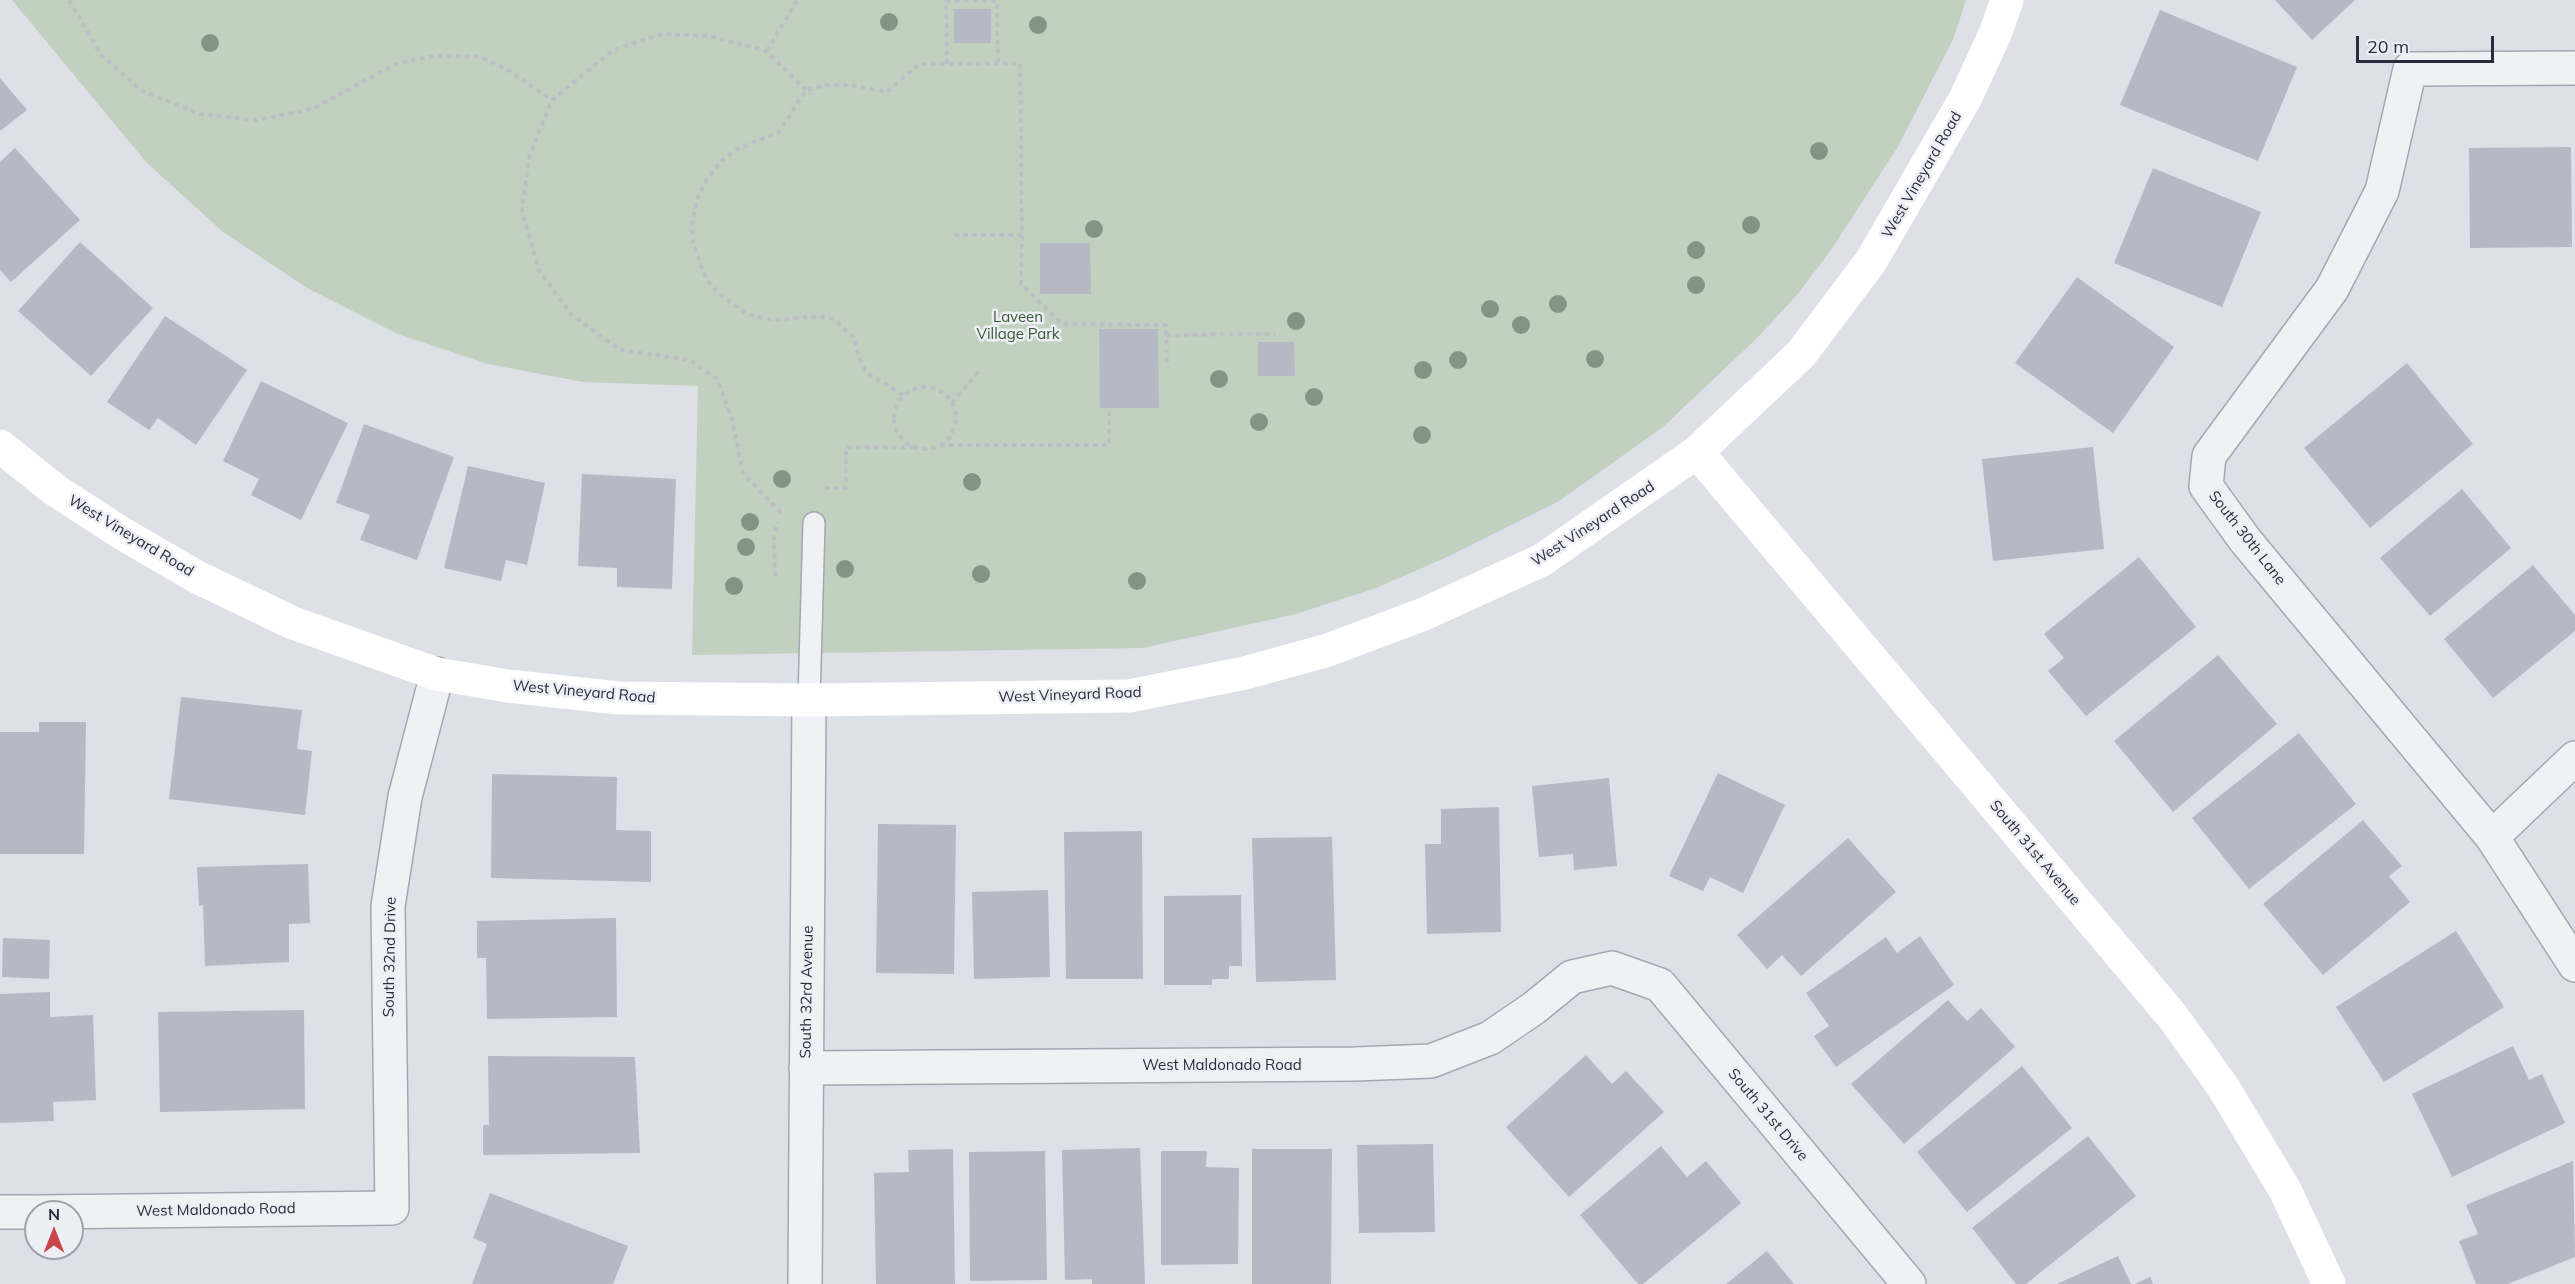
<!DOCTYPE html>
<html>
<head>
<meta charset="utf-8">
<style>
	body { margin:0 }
	#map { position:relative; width:2575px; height:1284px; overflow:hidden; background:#dde0e7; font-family:Mulish,sans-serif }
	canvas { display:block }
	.north { position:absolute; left:24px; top:1200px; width:60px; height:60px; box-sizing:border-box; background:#edeff4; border:2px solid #9ea1ab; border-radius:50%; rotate:0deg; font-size:16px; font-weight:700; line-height:24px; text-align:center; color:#272d3d }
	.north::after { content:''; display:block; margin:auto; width:21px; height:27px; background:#c8464c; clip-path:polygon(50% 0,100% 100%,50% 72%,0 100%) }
	.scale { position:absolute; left:2356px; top:36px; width:138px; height:27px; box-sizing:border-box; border:3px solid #272d3d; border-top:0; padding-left:8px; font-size:18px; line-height:21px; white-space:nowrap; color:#272d3d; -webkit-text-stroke:4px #edeff4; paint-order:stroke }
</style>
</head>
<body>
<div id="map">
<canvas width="2575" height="1284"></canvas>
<div class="north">N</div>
<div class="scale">20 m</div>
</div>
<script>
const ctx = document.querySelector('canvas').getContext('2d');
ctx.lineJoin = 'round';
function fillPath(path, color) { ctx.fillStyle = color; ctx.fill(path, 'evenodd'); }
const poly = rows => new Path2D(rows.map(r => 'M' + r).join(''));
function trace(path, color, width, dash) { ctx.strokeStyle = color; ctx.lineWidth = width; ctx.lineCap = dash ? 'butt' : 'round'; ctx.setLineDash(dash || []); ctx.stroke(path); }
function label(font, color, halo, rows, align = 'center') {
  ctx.font = font + ' Mulish,sans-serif'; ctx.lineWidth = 5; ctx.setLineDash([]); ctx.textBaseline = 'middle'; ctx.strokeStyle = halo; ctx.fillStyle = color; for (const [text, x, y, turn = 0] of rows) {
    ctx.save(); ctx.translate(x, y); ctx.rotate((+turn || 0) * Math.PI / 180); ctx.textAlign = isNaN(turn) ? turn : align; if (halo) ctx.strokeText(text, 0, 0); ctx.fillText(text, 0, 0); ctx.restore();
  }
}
fillPath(poly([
	[12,0,1966,0,1954,37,1899,145,1831,250,1797,295,1757,338,1663,427,1559,501,1447,557,1376,588,1296,614,1143,648,692,655,698,386,583,382,488,364,398,334,307,288,223,232,146,162]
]), '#c1d0bf');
fillPath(poly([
	[2275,0,2355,0,2312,40],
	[954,9,991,9,991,43,954,43],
	[2160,10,2297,67,2258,161,2120,105],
	[0,78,27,110,0,131],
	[2571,147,2572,247,2470,248,2469,148],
	[15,148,80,220,11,282,0,270,0,162],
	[2153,168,2261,212,2222,307,2114,263],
	[80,242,153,308,91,376,18,311],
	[1040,243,1090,243,1091,294,1040,294],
	[2077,277,2174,347,2113,433,2015,363],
	[165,316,247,370,196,445,158,418,149,430,107,402],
	[1099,329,1158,329,1159,408,1100,408],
	[1258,342,1294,342,1295,376,1258,376],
	[2407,363,2473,444,2370,528,2304,448],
	[261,381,348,423,301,520,251,495,259,479,223,461],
	[364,424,454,457,417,560,360,540,370,515,336,503],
	[2093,447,2104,549,1993,561,1982,459],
	[468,466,545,483,527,565,506,560,501,581,444,568],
	[582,474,676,479,672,589,617,587,617,568,578,566],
	[2462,489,2511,548,2430,616,2380,558],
	[2139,557,2196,627,2086,716,2048,671,2064,658,2044,634],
	[2533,565,2575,615,2575,631,2493,698,2444,639],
	[2218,655,2277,724,2173,812,2114,741],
	[181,697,302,710,297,749,312,751,305,815,169,799],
	[39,722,86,722,84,854,0,854,0,732,39,732],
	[2299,733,2356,804,2249,889,2192,818],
	[1718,773,1785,805,1743,893,1710,877,1703,891,1669,876],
	[492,774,617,777,616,830,651,831,651,882,491,878],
	[1609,778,1617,866,1574,870,1573,854,1539,857,1532,786],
	[1499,807,1501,932,1427,934,1425,844,1441,844,1441,809],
	[2363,820,2402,866,2389,876,2410,902,2323,975,2263,904],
	[878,824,956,825,954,974,876,973],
	[1142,831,1143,979,1066,979,1064,832],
	[1332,837,1336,980,1256,982,1252,838],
	[1848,838,1896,892,1801,976,1782,955,1767,969,1737,935],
	[308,864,310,923,289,924,289,962,205,966,203,905,199,906,197,867],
	[1048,890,1050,977,974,979,972,892],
	[1241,895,1242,966,1229,966,1229,979,1212,979,1212,985,1164,985,1164,896],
	[616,918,617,1017,487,1019,486,958,477,958,477,921],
	[2456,931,2504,1007,2384,1082,2336,1007],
	[1920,936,1954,985,1836,1067,1814,1036,1829,1026,1806,993,1886,937,1897,953],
	[3,938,50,940,49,979,2,977],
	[50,992,50,1017,93,1015,96,1100,53,1102,54,1121,0,1123,0,994],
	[1948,1000,1967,1021,1981,1008,2015,1047,1904,1144,1851,1084],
	[304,1010,305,1109,160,1112,158,1012],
	[2513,1046,2529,1080,2542,1074,2565,1123,2452,1177,2412,1094],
	[1586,1055,1612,1084,1626,1071,1664,1112,1569,1197,1506,1127],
	[488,1056,635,1057,640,1153,483,1155,483,1125,489,1125],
	[2022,1066,2072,1128,1967,1212,1917,1152],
	[2088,1136,2136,1196,2026,1284,2016,1284,1972,1228],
	[1433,1144,1435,1232,1359,1233,1357,1145],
	[1661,1146,1687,1177,1706,1161,1741,1203,1643,1284,1638,1284,1580,1215],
	[1140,1148,1145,1284,1092,1284,1092,1279,1065,1280,1062,1150],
	[953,1149,955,1284,876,1284,874,1173,909,1172,908,1150],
	[1252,1149,1332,1149,1331,1284,1252,1284],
	[1045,1151,1047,1280,970,1281,969,1152],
	[1161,1151,1207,1151,1206,1167,1239,1168,1238,1264,1161,1265],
	[2573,1161,2575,1257,2508,1284,2476,1284,2459,1241,2478,1234,2466,1205],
	[490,1193,628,1246,613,1284,472,1284,487,1244,473,1238],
	[1767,1251,1794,1284,1726,1284],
	[2118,1256,2131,1284,2057,1284],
	[2150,1277,2153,1284,2135,1284]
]), '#b5b9c3');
const lane = poly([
	[809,700,814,523]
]);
const street = poly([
	[2575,68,2410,69,2382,191,2332,289,2209,456,2206,486,2245,540,2492,837,2575,965],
	[2492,837,2575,758],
	[806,1068,1355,1064,1431,1061,1490,1038,1534,1008,1572,977,1612,968,1660,985,1909,1284],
	[0,1212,36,1212],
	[40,1212,392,1208,388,906,405,797,437,674],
	[805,1284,809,700]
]);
trace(lane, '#a3a7b1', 24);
trace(street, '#a3a7b1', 36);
trace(poly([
	[69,0,101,55,142,91,200,114,256,120,312,109,398,63,435,56,480,57,508,70,552,100],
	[767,51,797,0],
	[947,64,946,1,997,1,998,63],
	[1022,235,1021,284,1062,324,1166,325,1167,368],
	[1166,335,1275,334],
	'894 418a31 31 0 1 1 62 0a31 31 0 1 1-62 0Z',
	[903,395,867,373,858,356,855,339,834,319,820,316,777,320,762,318,747,314,719,294,706,278,693,244,692,224,697,199,707,179,721,161,737,149,779,132,806,90,826,85,848,85,887,92,919,64,1020,63,1022,235,952,235],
	[952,403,979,371],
	[940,445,1109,445,1109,408],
	[825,488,846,488,846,447,914,447],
	[781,513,743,473,732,419,717,379,690,360,620,350,571,314,539,270,522,211,529,157,552,100,612,51,662,34,710,36,766,51,810,94],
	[775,576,774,536,778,522]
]), '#bcbec5', 4, [4.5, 4.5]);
trace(lane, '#f0f1f5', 21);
trace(street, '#f0f1f5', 33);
trace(poly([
	[0,446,55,490,123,534,197,577,293,623,437,674,508,686,619,698,809,700,1129,696,1245,673,1328,650,1424,614,1542,560,1697,452,1801,354,1871,261,1965,99,1995,34,2007,0],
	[1697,452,2173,1017,2223,1087,2285,1190,2329,1284]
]), '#fff', 33);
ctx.fillStyle = '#829585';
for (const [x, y] of [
	[889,22],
	[1038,25],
	[210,43],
	[1819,151],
	[1751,225],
	[1094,229],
	[1696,250],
	[1696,285],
	[1558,304],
	[1490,309],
	[1296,321],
	[1521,325],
	[1595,359],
	[1458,360],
	[1423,370],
	[1219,379],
	[1314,397],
	[1259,422],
	[1422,435],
	[782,479],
	[972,482],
	[750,522],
	[746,547],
	[845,569],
	[981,574],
	[1137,581],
	[734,586]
]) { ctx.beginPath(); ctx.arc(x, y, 9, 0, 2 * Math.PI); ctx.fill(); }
label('15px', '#272d3d', '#edeff4', [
	["West Vineyard Road",1922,175,-60],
	["West Vineyard Road",1593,524,-33],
	["West Vineyard Road",131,536,31],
	["South 30th Lane",2247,538,52],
	["West Vineyard Road",584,692,5],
	["West Vineyard Road",1070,695,-2],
	["South 31st Avenue",2035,853,50],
	["South 32nd Drive",390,957,-89],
	["South 32rd Avenue",807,992,-89],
	["West Maldonado Road",1222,1065],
	["South 31st Drive",1768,1115,50],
	["West Maldonado Road",216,1210,-1]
]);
label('15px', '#385835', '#edeff4', [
	["Laveen",1018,317],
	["Village Park",1018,334]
]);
</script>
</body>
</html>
